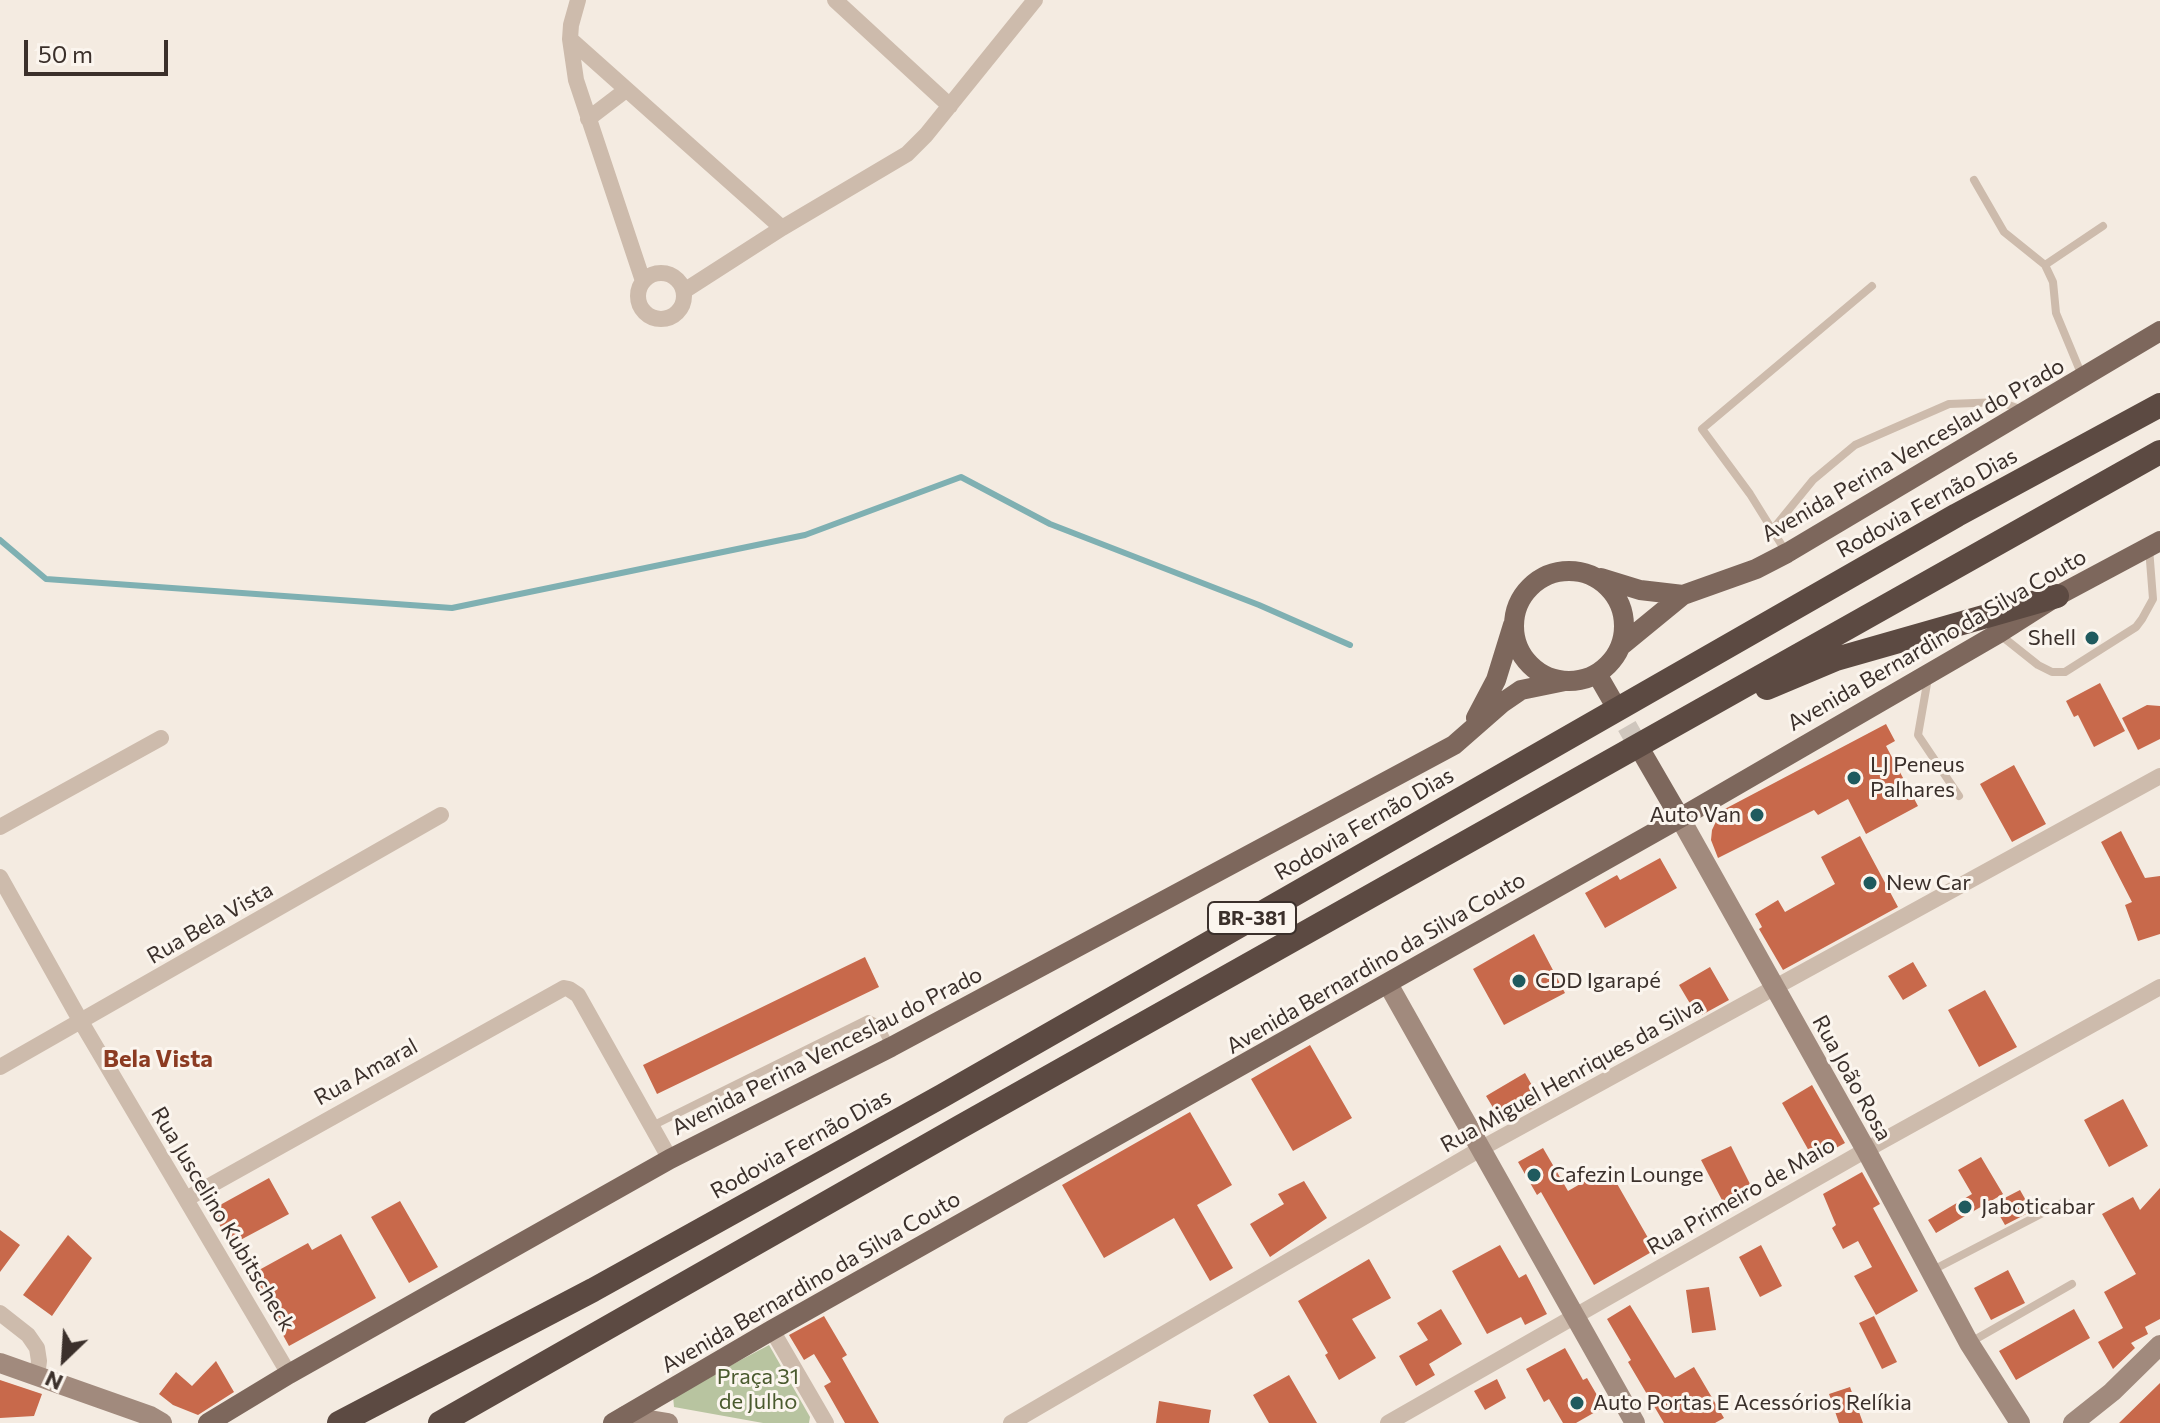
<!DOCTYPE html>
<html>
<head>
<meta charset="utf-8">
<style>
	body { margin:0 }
	#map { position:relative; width:2160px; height:1423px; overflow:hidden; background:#f4ebe1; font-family:Commissioner,sans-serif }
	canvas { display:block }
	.north { position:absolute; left:24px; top:1319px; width:80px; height:80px; -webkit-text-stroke:6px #fbf5ee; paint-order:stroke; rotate:205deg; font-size:22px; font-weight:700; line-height:32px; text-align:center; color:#3b302b }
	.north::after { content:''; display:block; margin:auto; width:28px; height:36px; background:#3b302b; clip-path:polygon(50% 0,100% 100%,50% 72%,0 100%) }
	.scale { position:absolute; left:24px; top:40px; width:144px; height:36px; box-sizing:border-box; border:4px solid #3b302b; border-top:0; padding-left:10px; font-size:24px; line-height:28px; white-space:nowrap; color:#3b302b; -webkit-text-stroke:6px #fbf5ee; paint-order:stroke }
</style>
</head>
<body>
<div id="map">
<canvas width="2160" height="1423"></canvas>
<div class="north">N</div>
<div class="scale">50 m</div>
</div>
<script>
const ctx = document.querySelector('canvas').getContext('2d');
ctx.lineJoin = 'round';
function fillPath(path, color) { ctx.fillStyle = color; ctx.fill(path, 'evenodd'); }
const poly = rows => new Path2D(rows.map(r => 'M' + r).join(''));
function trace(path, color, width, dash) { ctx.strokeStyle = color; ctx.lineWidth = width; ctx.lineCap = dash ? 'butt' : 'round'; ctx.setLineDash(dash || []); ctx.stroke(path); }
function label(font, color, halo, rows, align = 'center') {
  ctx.font = font + ' Commissioner,sans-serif'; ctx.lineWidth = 6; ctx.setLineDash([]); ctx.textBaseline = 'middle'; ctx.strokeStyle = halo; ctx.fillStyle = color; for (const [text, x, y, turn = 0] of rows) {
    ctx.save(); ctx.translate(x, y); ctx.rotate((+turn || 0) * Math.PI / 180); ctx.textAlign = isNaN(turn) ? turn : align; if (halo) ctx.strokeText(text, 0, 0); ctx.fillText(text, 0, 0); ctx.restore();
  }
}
fillPath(poly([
	[769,1345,810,1417,809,1423,763,1423,674,1407,673,1396]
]), '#b8c4a0');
trace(poly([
	[0,540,46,579,452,608,805,535,961,477,1050,524,1259,605,1350,645]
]), '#7fb0b2', 6);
fillPath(poly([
	[2100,683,2125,731,2094,747,2078,715,2074,717,2066,701],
	[2147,705,2160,706,2160,739,2138,750,2122,718],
	[1886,724,1895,741,1886,746,1918,806,1866,834,1848,799,1818,815,1814,810,1718,858,1711,840,1712,830,1721,811],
	[2014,765,2046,824,2012,842,1980,784],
	[2121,831,2145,878,2160,876,2160,934,2138,941,2125,905,2132,902,2101,842],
	[1860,836,1898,907,1783,970,1759,929,1762,927,1755,914,1778,900,1785,912,1835,884,1821,857],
	[1660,858,1677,888,1605,928,1585,893,1617,875,1620,880],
	[1534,934,1565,993,1504,1025,1473,969],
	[865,957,879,987,657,1094,643,1065],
	[1913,962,1927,986,1903,1000,1888,976],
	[1710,967,1729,1000,1698,1017,1679,985],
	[1985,990,2017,1047,1979,1067,1948,1010],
	[1310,1045,1352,1118,1293,1151,1251,1079],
	[1525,1073,1542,1103,1503,1124,1486,1096],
	[1812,1085,1845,1143,1814,1160,1782,1103],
	[2123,1099,2148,1146,2109,1167,2084,1120],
	[1190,1112,1232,1185,1197,1205,1233,1268,1210,1281,1174,1218,1104,1258,1062,1185],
	[1731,1146,1752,1188,1723,1202,1701,1160],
	[1543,1148,1568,1191,1608,1168,1655,1250,1594,1285,1541,1192,1537,1195,1518,1162],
	[1981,1157,2003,1194,1936,1233,1928,1220,1972,1194,1958,1170],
	[1862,1172,1880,1204,1873,1208,1918,1291,1876,1315,1854,1276,1872,1267,1858,1241,1843,1249,1832,1228,1836,1225,1823,1194],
	[269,1178,289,1214,231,1245,211,1210],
	[1304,1181,1327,1218,1270,1257,1250,1224,1284,1204,1278,1194],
	[2160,1188,2160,1319,2145,1327,2148,1334,2131,1343,2135,1348,2113,1369,2098,1342,2123,1328,2104,1292,2136,1274,2102,1214,2133,1197,2140,1210],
	[2020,1190,2032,1211,2005,1225,1993,1204],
	[400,1201,438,1267,409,1283,371,1217],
	[0,1230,20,1245,0,1272],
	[341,1234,376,1298,289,1346,250,1275,308,1243,312,1250],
	[68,1235,92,1258,52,1316,23,1295],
	[1500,1245,1519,1278,1526,1274,1547,1314,1525,1325,1521,1317,1487,1334,1452,1271],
	[1761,1245,1782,1286,1760,1297,1739,1257],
	[1369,1259,1391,1298,1352,1319,1376,1358,1339,1380,1325,1355,1328,1353,1298,1301],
	[2008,1270,2025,1303,1991,1320,1974,1288],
	[1709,1287,1716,1330,1692,1333,1686,1290],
	[1630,1305,1675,1378,1694,1367,1724,1418,1715,1423,1664,1423,1628,1362,1631,1360,1607,1319],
	[1441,1309,1462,1344,1429,1364,1435,1375,1416,1386,1399,1356,1428,1340,1417,1323],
	[2074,1309,2090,1338,2016,1380,1999,1351],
	[824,1316,847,1355,842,1358,879,1423,845,1423,824,1386,831,1382,814,1354,804,1360,789,1335],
	[1874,1316,1897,1362,1882,1369,1859,1323],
	[1565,1348,1583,1380,1587,1378,1604,1407,1576,1423,1563,1423,1549,1399,1544,1402,1526,1369],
	[216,1361,234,1392,198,1415,173,1405,159,1394,176,1372,192,1386],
	[1289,1375,1317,1423,1269,1423,1253,1395],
	[1497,1379,1506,1398,1485,1410,1474,1391],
	[0,1380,42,1394,34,1416,0,1418],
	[2160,1383,2160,1423,2119,1423],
	[1850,1387,1863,1423,1839,1423,1829,1394],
	[1159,1401,1211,1410,1209,1423,1156,1423]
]), '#c8694b');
trace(poly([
	[1612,700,1644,756]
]), '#cfc6bd', 20, [20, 10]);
trace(poly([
	[1974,180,2004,232,2045,265,2053,282,2056,313,2083,378],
	[2045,265,2103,226],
	[1773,529,1813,480,1855,445,1949,404,2000,402,2020,409],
	[1786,552,1750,494,1702,429,1872,286],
	[1999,634,2038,665,2052,672,2065,672,2136,627,2142,619,2153,599,2149,548],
	[1928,678,1918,735,1959,796],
	[652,1126,868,1019,879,1024,890,1046],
	[1931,1271,2066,1201],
	[1969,1343,2072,1284]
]), '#cdbbac', 8);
trace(poly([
	[578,0,571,25,570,39,576,80,643,281],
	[835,0,950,106],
	[570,39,782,228],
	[588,119,626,90],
	'638 296a23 23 0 1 1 46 0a23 23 0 1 1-46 0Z',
	[684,291,782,228,907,154,926,135,1035,0],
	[0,827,161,738],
	[0,877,80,1020,289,1374],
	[0,1067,441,815],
	[186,1199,564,988,569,989,578,995,670,1159],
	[0,1313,28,1335,37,1348,39,1361,37,1376],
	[772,1330,826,1423],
	[1011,1423,1482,1148,2160,776],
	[1388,1423,1866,1150,2160,987]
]), '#cdbbac', 16);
trace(poly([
	[1680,818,1866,1150,1969,1343,2020,1423],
	[1388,984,1635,1423],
	[0,1363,150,1416,162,1423],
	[625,1416,668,1423],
	[2073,1423,2112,1392,2160,1345]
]), '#a18a7d', 20);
trace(poly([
	'1514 626a55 55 0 1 1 110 0a55 55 0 1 1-110 0Z',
	[1601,578,1640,590,1683,595],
	[1622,645,1683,595,1756,569,1787,553,2160,331],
	[1597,674,1612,700],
	[1476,718,1496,680,1513,625],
	[1644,756,1680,818],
	[208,1423,289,1374,670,1159,891,1047,1454,745,1502,703,1521,690,1565,681],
	[613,1423,772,1330,1680,818,1999,633,2057,596,2160,541]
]), '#7d675c', 20);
trace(poly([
	[1767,688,1836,659,2057,596],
	[339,1423,593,1290,942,1096,1957,515,2160,405],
	[440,1423,960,1127,2160,452]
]), '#5c4a42', 24);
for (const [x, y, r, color] of [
	[2092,638,8,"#1f5a5e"],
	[1854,778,8,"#1f5a5e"],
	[1757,815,8,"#1f5a5e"],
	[1870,883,8,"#1f5a5e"],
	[1519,981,8,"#1f5a5e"],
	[1534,1175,8,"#1f5a5e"],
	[1965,1207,8,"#1f5a5e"],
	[1577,1403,8,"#1f5a5e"]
]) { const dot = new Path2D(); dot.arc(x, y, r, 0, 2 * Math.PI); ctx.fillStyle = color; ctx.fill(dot); trace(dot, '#fbf5ee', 3); }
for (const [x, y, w] of [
	[1252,918,88]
]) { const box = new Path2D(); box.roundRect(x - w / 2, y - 16, w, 32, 6); ctx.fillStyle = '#fbf5ee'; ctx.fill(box); trace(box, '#3b302b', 2); }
label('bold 20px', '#3b302b', null, [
	["BR-381",1252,918]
]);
label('22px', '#3b302b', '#fbf5ee', [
	["Avenida Perina Venceslau do Prado",1913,450,-30],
	["Rodovia Fernão Dias",1927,503,-29],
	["Avenida Bernardino da Silva Couto",1937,640,-30],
	["Rodovia Fernão Dias",1364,824,-30],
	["Rua Bela Vista",210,923,-30],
	["Avenida Bernardino da Silva Couto",1376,963,-30],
	["Avenida Perina Venceslau do Prado",827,1051,-27],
	["Rua Amaral",366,1072,-29],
	["Rua Miguel Henriques da Silva",1572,1075,-29],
	["Rua João Rosa",1852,1078,61],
	["Rodovia Fernão Dias",801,1144,-29],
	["Rua Primeiro de Maio",1741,1196,-30],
	["Rua Juscelino Kubitscheck",223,1219,59],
	["Avenida Bernardino da Silva Couto",811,1282,-30]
]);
label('22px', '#3b302b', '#fbf5ee', [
	["Shell",2076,638,"right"],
	["LJ Peneus",1870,765],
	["Palhares",1870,790],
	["Auto Van",1741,815,"right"],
	["New Car",1886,883],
	["CDD Igarapé",1535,981],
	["Cafezin Lounge",1550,1175],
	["Jaboticabar",1981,1207],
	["Auto Portas E Acessórios Relíkia",1593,1403]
], 'left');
label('22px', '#4a5a2e', '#fbf5ee', [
	["Praça 31",758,1377],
	["de Julho",758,1402]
]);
label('bold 24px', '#8c3b22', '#fbf5ee', [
	["Bela Vista",158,1059]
]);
</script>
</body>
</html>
